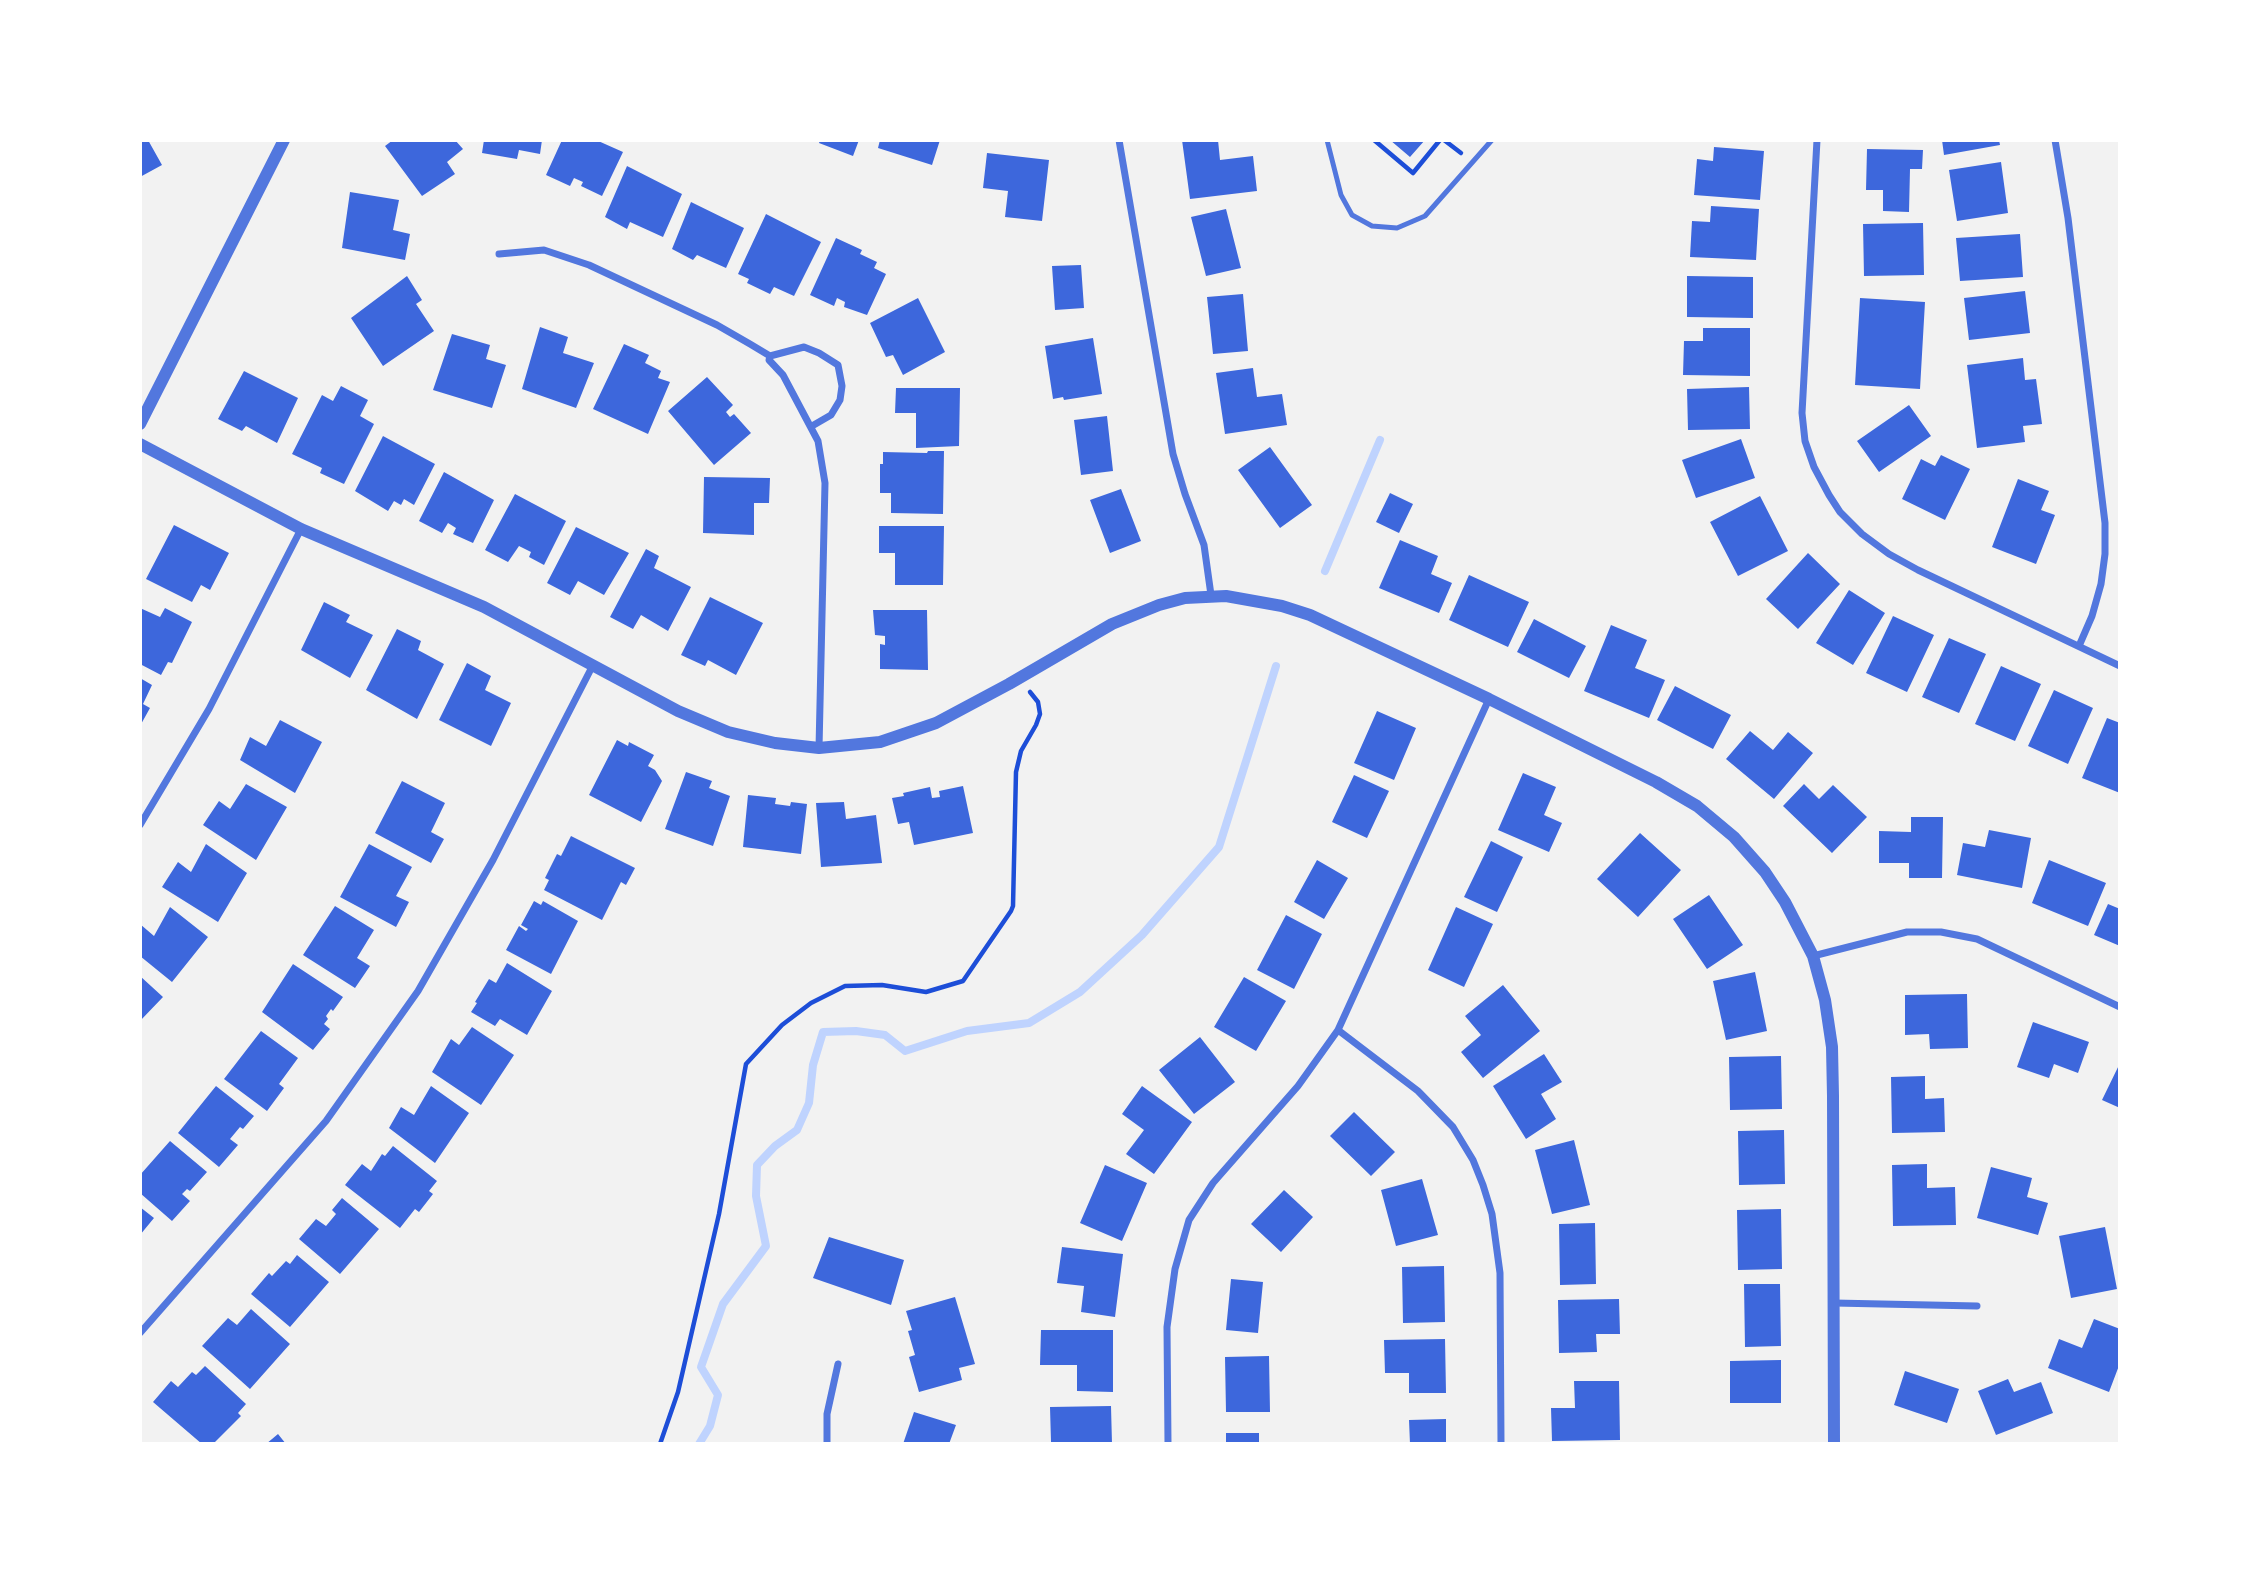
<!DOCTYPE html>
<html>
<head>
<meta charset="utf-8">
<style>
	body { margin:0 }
	#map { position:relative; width:2260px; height:1584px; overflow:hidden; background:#f2f2f2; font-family:Poppins,sans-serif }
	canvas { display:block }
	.frame { position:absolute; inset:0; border:142px solid #fff; pointer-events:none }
</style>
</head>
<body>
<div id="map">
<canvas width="2260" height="1584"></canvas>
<div class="frame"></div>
</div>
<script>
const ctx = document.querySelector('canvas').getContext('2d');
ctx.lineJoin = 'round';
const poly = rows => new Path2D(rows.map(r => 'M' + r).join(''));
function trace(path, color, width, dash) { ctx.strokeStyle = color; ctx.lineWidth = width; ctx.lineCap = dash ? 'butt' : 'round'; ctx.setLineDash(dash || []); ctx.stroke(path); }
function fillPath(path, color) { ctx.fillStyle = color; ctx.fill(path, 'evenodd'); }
trace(poly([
	[1325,571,1380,440],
	[699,1444,710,1426,718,1395,701,1367,723,1304,766,1246,756,1196,757,1165,775,1146,797,1130,809,1103,813,1065,823,1032,856,1031,885,1035,905,1051,967,1031,1029,1023,1080,992,1142,935,1219,847,1276,666]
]), '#bfd3fe', 8);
fillPath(poly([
	[140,140,148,140,162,165,140,177],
	[393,140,455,140,463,149,447,162,455,174,422,196,385,146],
	[484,140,542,140,540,154,519,150,517,159,482,153],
	[562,140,596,140,623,152,602,196,581,186,583,182,574,178,570,186,546,175],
	[820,140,859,140,853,156,819,143],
	[880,140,940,140,932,165,878,148],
	[1182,140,1218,140,1220,160,1253,156,1257,191,1190,199],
	[1390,140,1425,140,1410,157],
	[1942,140,1999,140,2000,145,1944,155],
	[1714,147,1764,151,1760,200,1694,195,1697,159,1713,161],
	[1867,149,1923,150,1922,169,1910,169,1909,212,1883,211,1883,190,1866,190],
	[987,153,1049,160,1042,221,1005,217,1008,191,983,188],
	[2001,162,2008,213,1957,221,1949,170],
	[627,166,682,194,663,237,630,222,627,229,605,217],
	[350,192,399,200,393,230,410,234,405,260,342,248],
	[691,202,744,228,726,268,697,255,693,260,672,249],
	[1711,206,1759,209,1756,260,1690,257,1692,221,1710,222],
	[1226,209,1241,268,1206,276,1191,217],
	[766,214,821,242,794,296,774,287,770,294,747,283,749,279,738,274],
	[1923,223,1924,275,1864,276,1863,224],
	[2020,234,2023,277,1960,281,1956,238],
	[836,238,862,250,860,254,877,262,874,268,886,274,867,315,844,307,845,302,837,298,834,306,810,295],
	[1081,265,1084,308,1055,310,1052,266],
	[407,276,422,300,416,304,434,331,383,366,351,318],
	[1687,276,1753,277,1753,318,1687,317],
	[2025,291,2030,333,1969,340,1964,298],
	[1243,294,1248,351,1213,354,1207,297],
	[918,298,945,352,903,375,893,355,886,357,870,323],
	[1860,298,1925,302,1920,389,1855,385],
	[540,327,568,337,563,353,594,363,576,408,522,389],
	[1703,328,1750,328,1750,376,1683,375,1684,341,1703,341],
	[452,334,490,345,486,359,506,365,492,408,433,390],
	[1093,338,1102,394,1064,400,1063,397,1053,399,1045,346],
	[624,344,649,355,645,363,661,371,658,378,670,382,648,434,593,409],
	[2023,358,2025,380,2036,379,2042,424,2023,426,2025,442,1977,448,1967,365],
	[1253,368,1257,397,1282,394,1287,425,1225,434,1216,373],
	[244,371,298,398,277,443,246,426,242,431,218,419],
	[707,377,733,405,726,412,730,417,734,414,751,433,714,465,668,411],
	[341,386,368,400,360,416,374,424,344,484,320,473,322,468,292,454,322,395,333,401],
	[1749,387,1750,429,1688,430,1687,389],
	[896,388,960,388,959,446,916,448,916,413,895,413],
	[1909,405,1931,436,1879,472,1857,441],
	[1107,416,1113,471,1081,475,1074,420],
	[383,436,435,464,414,505,404,499,401,505,394,501,388,511,355,491],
	[1741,439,1755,478,1696,498,1682,460],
	[1270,447,1312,505,1280,528,1238,470],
	[928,451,944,451,943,514,891,513,891,493,880,493,880,464,883,464,883,452,927,453],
	[1941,455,1970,469,1945,520,1902,499,1921,459,1935,466],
	[444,472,494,500,473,543,453,534,456,528,448,523,442,533,419,521],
	[704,477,770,478,769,503,754,503,754,535,703,533],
	[2018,479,2049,491,2041,510,2055,515,2036,564,1992,547],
	[1121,489,1141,541,1110,553,1090,500],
	[1390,493,1413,504,1399,533,1376,522],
	[515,494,566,521,544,565,529,557,531,552,519,546,508,562,485,550],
	[1760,496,1788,551,1738,576,1710,522],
	[174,525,229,553,210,590,201,585,192,602,146,579],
	[879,526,944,526,943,585,895,585,895,553,879,553],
	[576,527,629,553,604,595,578,581,570,595,547,583],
	[1400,540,1438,556,1431,574,1452,583,1439,613,1379,588],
	[646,549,659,556,654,568,691,587,668,631,641,615,633,629,610,617],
	[1808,553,1840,584,1798,629,1766,599],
	[1469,575,1529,602,1508,647,1449,620],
	[1849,590,1885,613,1853,665,1816,643],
	[710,597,763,623,736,675,708,660,705,666,681,655],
	[324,602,350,615,346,622,373,635,350,678,301,650],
	[140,608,160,617,165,608,192,622,172,663,168,662,161,675,140,664],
	[873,610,927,610,928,670,880,669,880,644,885,645,885,636,875,635],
	[1893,616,1934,635,1907,692,1866,673],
	[1534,619,1586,646,1569,678,1517,652],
	[1611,625,1647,640,1635,668,1665,680,1649,718,1584,691],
	[397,629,421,641,418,650,444,664,417,719,366,690],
	[1949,638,1986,654,1959,713,1922,697],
	[467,663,491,676,485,690,511,703,491,746,439,720],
	[2001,666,2041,684,2015,741,1975,724],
	[140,678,152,685,143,704,150,708,140,726],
	[1675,686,1731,715,1713,749,1657,720],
	[2054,690,2093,708,2068,764,2028,746],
	[1377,711,1416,728,1394,780,1354,763],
	[2107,718,2120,723,2120,793,2082,778],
	[280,720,322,742,295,793,240,760,250,737,266,746],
	[1750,731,1773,750,1788,732,1813,753,1774,799,1726,759],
	[617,740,628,746,629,742,654,755,648,766,655,770,662,781,641,822,589,795],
	[686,772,712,781,709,788,730,796,713,846,665,829],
	[1523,773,1556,787,1544,815,1562,823,1549,852,1498,830],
	[1354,775,1389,791,1367,838,1332,822],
	[402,781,445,803,431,832,444,839,431,863,375,833],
	[246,784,287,807,256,860,203,825,219,801,230,809],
	[1804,784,1819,799,1833,785,1867,817,1832,853,1783,806],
	[963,786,973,833,914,845,909,822,898,824,892,798,904,796,903,793,930,787,932,798,940,797,939,791],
	[748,795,776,798,775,804,790,806,791,802,807,804,801,854,743,847],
	[844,802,846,819,876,815,882,863,821,867,816,803],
	[1911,817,1943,817,1942,878,1909,878,1909,863,1879,863,1879,831,1911,832],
	[1989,830,2031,838,2022,888,1957,875,1963,843,1985,847],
	[1640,833,1681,870,1638,917,1597,879],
	[571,836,635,868,626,885,621,882,602,920,544,890,549,880,545,878,557,854,561,856],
	[1491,841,1523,857,1497,912,1464,897],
	[206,844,247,873,218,922,162,887,178,862,191,872],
	[369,844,412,867,396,896,409,902,396,927,340,897],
	[1317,860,1348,878,1324,919,1294,902],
	[2049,860,2106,883,2088,926,2032,903],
	[1709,895,1743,945,1707,969,1673,919],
	[534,901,541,905,543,901,578,921,551,974,506,950,519,926,526,931,528,929,521,925],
	[2108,904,2120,909,2120,946,2094,935],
	[335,906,374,930,357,958,370,966,355,988,303,955],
	[170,907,208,937,172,982,140,956,140,924,154,936],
	[1456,907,1493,924,1464,987,1428,970],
	[1286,915,1322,934,1294,989,1257,970],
	[507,963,552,991,527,1035,500,1019,495,1026,471,1012,477,1003,475,1002,489,979,496,983],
	[293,964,343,997,333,1011,331,1009,326,1016,328,1019,324,1024,330,1029,313,1050,262,1012],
	[1755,972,1767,1031,1726,1040,1713,981],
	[140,976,163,997,140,1021],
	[1244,977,1286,1001,1256,1051,1214,1027],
	[1503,985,1540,1031,1483,1078,1461,1052,1481,1035,1465,1016],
	[1967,994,1968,1048,1930,1049,1929,1034,1905,1035,1905,995],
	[2033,1022,2089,1042,2078,1073,2054,1064,2049,1078,2017,1067],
	[472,1027,514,1055,481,1105,432,1072,451,1039,459,1045],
	[261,1031,298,1058,279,1084,284,1088,267,1111,224,1079],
	[1200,1037,1235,1082,1194,1114,1159,1070],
	[1544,1054,1562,1082,1541,1094,1556,1119,1526,1139,1493,1086],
	[1781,1056,1782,1109,1730,1110,1729,1057],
	[2120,1063,2120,1108,2102,1100],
	[1925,1076,1925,1099,1944,1098,1945,1132,1892,1133,1891,1077],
	[216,1086,254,1116,243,1129,240,1127,230,1139,238,1145,219,1167,178,1133],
	[431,1086,469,1113,435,1163,389,1128,401,1107,414,1115],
	[1142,1086,1192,1122,1154,1174,1126,1154,1144,1130,1122,1114],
	[1354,1112,1395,1152,1371,1176,1330,1136],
	[1784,1130,1785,1184,1739,1185,1738,1131],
	[1574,1140,1590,1205,1552,1214,1535,1150],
	[170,1141,207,1172,190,1191,187,1189,182,1194,190,1201,172,1221,140,1193,140,1175],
	[393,1146,437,1181,429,1191,433,1194,419,1212,415,1209,400,1228,345,1185,362,1164,371,1171,382,1154,385,1156],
	[1927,1164,1927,1188,1955,1187,1956,1225,1893,1226,1892,1165],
	[1105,1165,1147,1183,1122,1241,1080,1223],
	[1991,1167,2032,1178,2027,1197,2048,1203,2038,1235,1977,1218],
	[1422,1179,1438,1235,1396,1246,1381,1190],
	[1284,1190,1313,1217,1281,1252,1251,1224],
	[342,1198,379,1229,340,1274,299,1239,316,1219,326,1226,336,1214,332,1210],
	[140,1207,154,1218,140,1235],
	[1781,1209,1782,1269,1738,1270,1737,1210],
	[1595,1223,1596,1284,1560,1285,1559,1224],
	[2105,1227,2117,1289,2071,1298,2059,1236],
	[829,1237,904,1260,891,1305,813,1278],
	[1062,1247,1123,1254,1115,1317,1081,1312,1084,1286,1057,1283],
	[297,1255,329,1282,290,1327,251,1294,269,1273,272,1276,286,1261,290,1264],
	[1444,1266,1445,1322,1403,1323,1402,1267],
	[1231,1279,1263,1282,1258,1333,1226,1330],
	[1744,1284,1780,1284,1781,1346,1745,1347],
	[955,1297,975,1364,959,1368,962,1380,919,1392,909,1357,915,1355,908,1331,912,1330,906,1311],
	[1619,1299,1620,1334,1596,1334,1597,1352,1559,1353,1558,1300],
	[251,1309,290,1344,250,1389,202,1346,228,1318,237,1325],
	[2094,1319,2120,1329,2120,1363,2109,1392,2048,1368,2059,1339,2082,1348],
	[1041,1330,1113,1330,1113,1392,1077,1391,1077,1365,1040,1365],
	[1445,1339,1446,1393,1409,1393,1409,1373,1385,1373,1384,1340],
	[1269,1356,1270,1412,1226,1412,1225,1357],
	[1781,1360,1781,1403,1730,1403,1730,1361],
	[205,1366,246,1404,238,1413,241,1416,213,1444,202,1444,153,1402,171,1381,178,1387,192,1372,196,1375],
	[1905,1371,1959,1389,1947,1423,1894,1405],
	[2008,1379,2014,1392,2041,1382,2053,1413,1996,1435,1978,1391],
	[1574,1381,1619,1381,1620,1440,1552,1441,1551,1408,1575,1408],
	[1111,1406,1112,1444,1051,1442,1050,1407],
	[914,1412,956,1425,949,1444,903,1444],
	[1446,1419,1446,1444,1410,1444,1409,1420],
	[1226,1433,1259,1433,1259,1444,1226,1444],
	[278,1434,286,1444,266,1444]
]), '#3d67dc');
trace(poly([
	[1374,140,1413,173,1440,140],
	[1444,140,1461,153],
	[660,1444,678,1392,719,1214,746,1064,782,1025,811,1003,845,986,882,985,926,992,963,981,1011,911,1013,906,1016,772,1021,751,1036,725,1040,714,1038,702,1030,692]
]), '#1d4ed8', 4.5);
trace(poly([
	[1327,140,1341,195,1352,215,1372,226,1397,228,1425,216,1492,140]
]), '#5277de', 5);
trace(poly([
	[1119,140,1173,454,1185,494,1204,545,1211,595],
	[1817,140,1802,413,1805,441,1814,467,1829,495,1840,512,1862,534,1889,554,1918,570,2120,666],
	[2055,140,2068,218,2105,523,2105,554,2101,584,2092,616,2079,646],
	[499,254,544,250,589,265,717,325,750,344,770,356,769,360,783,375,818,441,825,483,819,748],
	[770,356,804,347,819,353,838,365,842,386,840,400,831,415,812,426],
	[140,825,209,709,301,529],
	[1813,956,1907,932,1941,932,1977,939,2120,1007],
	[1338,1030,1418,1091,1453,1127,1473,1160,1483,1185,1492,1214,1500,1273,1501,1444],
	[1834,1303,1977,1306],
	[140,1333,326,1121,418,991,493,860,593,665],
	[827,1444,827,1414,838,1364],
	[1168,1444,1167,1327,1175,1269,1189,1220,1213,1183,1298,1086,1338,1030,1489,699]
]), '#5277de', 7);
trace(poly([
	[140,424,284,140],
	[140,444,301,529,484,607,678,711,728,732,775,743,819,748,880,742,936,723,1009,684,1112,624,1159,605,1185,598,1226,596,1282,606,1310,615,1489,699,1656,782,1697,806,1734,837,1765,872,1785,902,1813,956,1825,1000,1832,1047,1833,1096,1834,1444]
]), '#5277de', 12);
</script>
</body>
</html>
